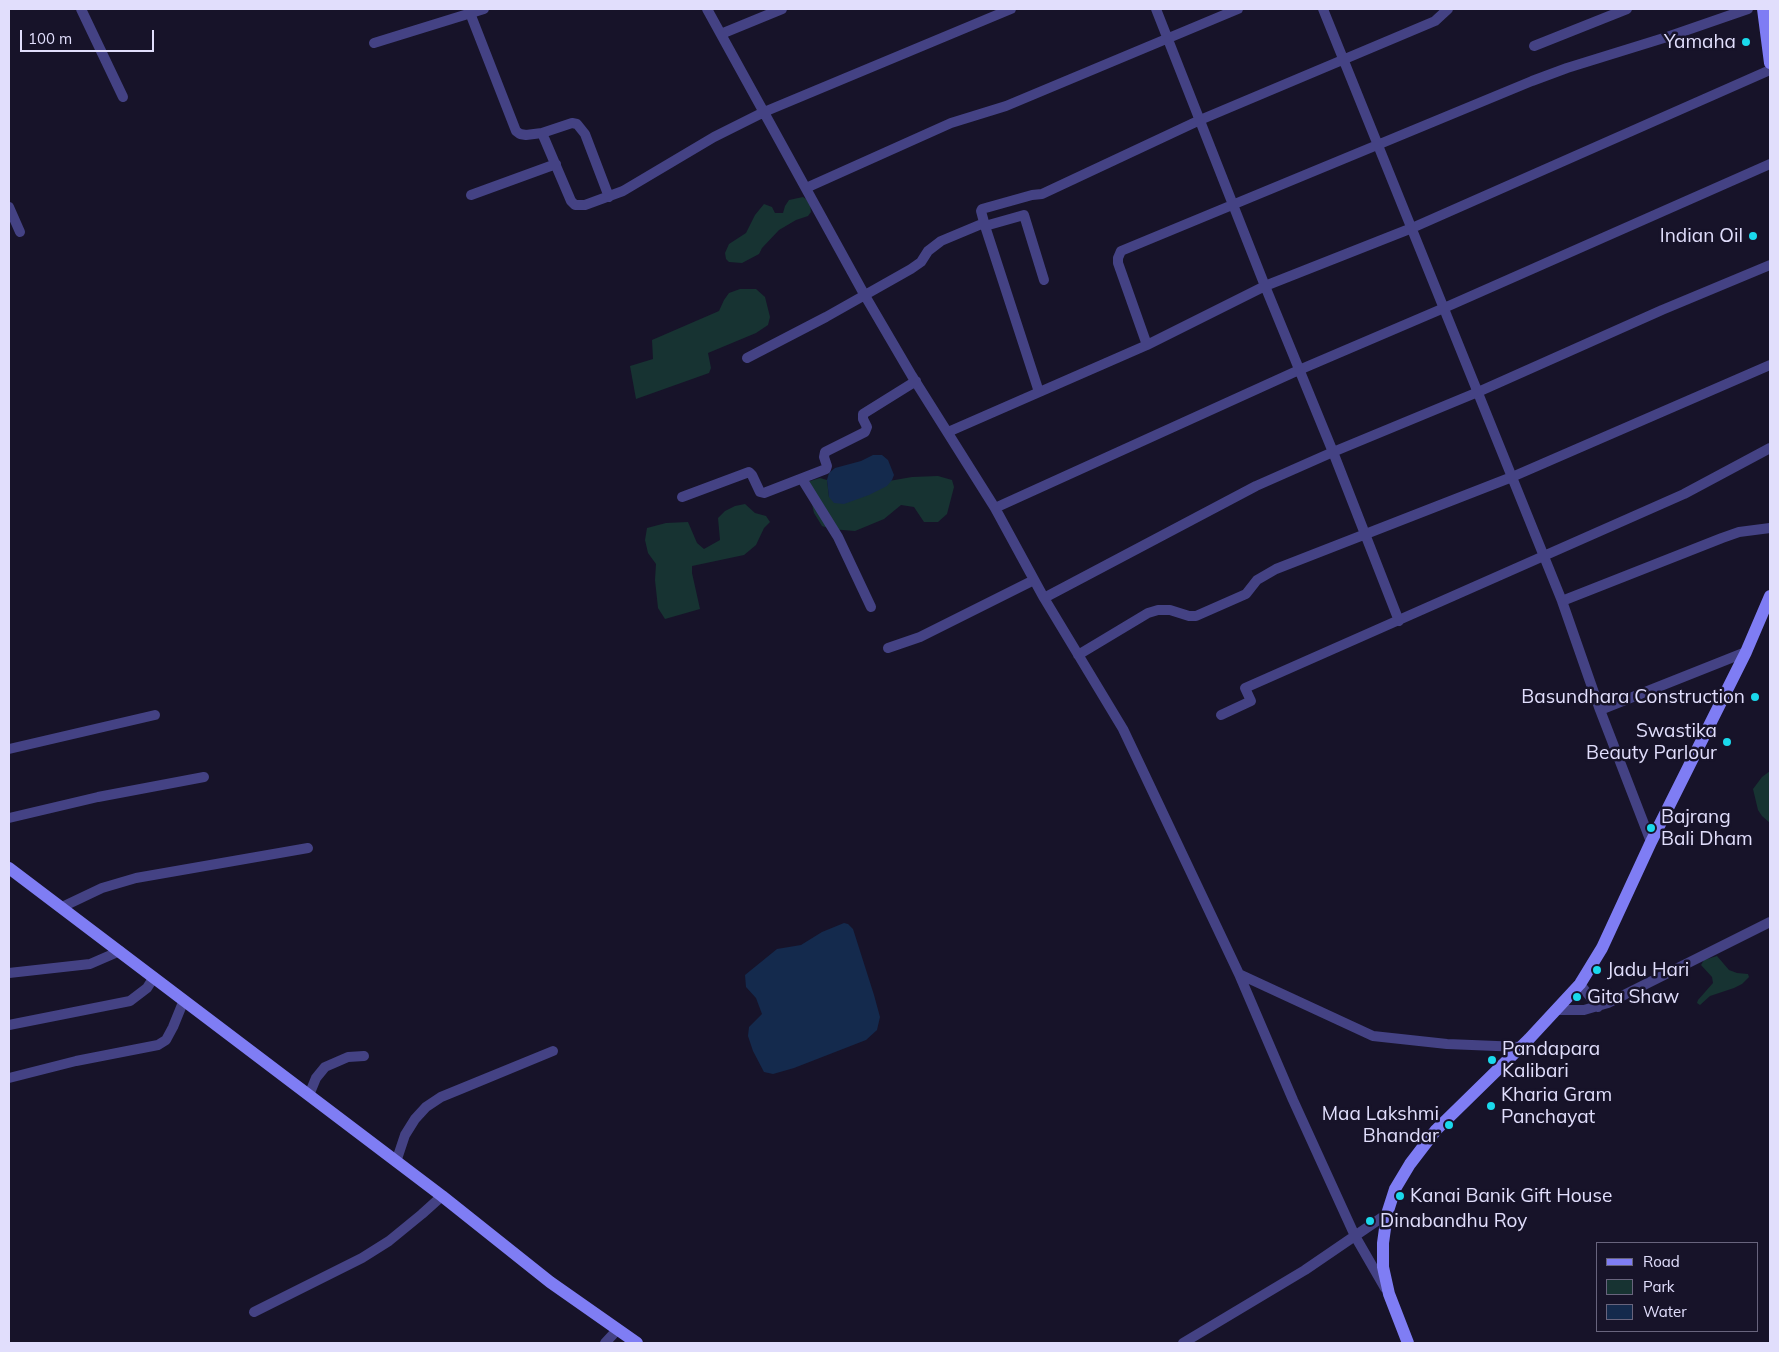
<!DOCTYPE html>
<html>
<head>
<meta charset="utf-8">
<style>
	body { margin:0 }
	#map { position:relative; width:1779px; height:1352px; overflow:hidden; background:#171329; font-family:Mulish,sans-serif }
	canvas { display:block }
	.frame { position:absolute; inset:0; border:10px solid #e1defc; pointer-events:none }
	.legend { position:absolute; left:1596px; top:1242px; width:162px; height:90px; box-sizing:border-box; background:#171329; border:1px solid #68647d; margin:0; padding:6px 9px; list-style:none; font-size:15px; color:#e1defc }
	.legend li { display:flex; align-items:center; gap:10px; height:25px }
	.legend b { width:25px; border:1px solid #68647d }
	.scale { position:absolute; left:20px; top:30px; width:134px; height:22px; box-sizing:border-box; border:2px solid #e1defc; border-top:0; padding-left:6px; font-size:15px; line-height:18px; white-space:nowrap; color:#e1defc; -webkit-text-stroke:4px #171329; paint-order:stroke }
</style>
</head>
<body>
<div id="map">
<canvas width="1779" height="1352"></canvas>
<div class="frame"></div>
<ul class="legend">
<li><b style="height:6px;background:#7f7df4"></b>Road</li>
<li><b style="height:14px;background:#173332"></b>Park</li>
<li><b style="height:14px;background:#142a4d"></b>Water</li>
</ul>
<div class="scale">100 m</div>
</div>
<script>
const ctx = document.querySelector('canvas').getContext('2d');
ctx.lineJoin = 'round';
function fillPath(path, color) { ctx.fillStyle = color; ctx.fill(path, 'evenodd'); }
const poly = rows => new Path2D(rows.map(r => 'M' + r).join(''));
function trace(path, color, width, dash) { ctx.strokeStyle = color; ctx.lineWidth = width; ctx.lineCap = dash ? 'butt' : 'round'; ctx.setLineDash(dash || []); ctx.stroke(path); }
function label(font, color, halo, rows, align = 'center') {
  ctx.font = font + ' Mulish,sans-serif'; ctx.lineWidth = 5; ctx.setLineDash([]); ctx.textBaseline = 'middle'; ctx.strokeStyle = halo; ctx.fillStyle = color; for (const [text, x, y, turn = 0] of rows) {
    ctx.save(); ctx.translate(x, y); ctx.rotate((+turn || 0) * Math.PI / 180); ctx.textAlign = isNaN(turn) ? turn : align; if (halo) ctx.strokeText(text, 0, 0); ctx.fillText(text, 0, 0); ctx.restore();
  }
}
fillPath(poly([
	[803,197,806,199,810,205,811,212,808,216,796,220,779,230,762,248,759,254,742,263,729,262,726,259,725,253,729,244,746,233,755,215,764,204,772,207,775,213,783,213,785,206,789,200],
	[740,289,756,289,765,297,770,317,768,325,756,333,708,353,711,368,709,373,636,399,630,366,653,359,652,340,719,311,724,300,729,293],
	[938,476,952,480,954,487,947,514,938,522,924,522,914,507,901,505,884,519,855,531,831,529,822,526,814,513,807,482,820,478,827,480,829,497,866,485,912,477],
	[745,504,755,513,766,516,770,522,764,528,756,545,744,555,692,566,692,573,700,609,665,619,658,608,655,580,656,564,648,553,645,540,647,528,666,523,688,522,697,543,704,549,720,540,718,518,725,511,735,506],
	[1770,771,1770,823,1762,816,1758,810,1753,789,1762,777],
	[1717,956,1729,970,1737,973,1748,974,1749,977,1742,984,1734,988,1710,996,1700,1005,1697,1003,1698,1000,1713,983,1712,977,1701,965,1704,960]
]), '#173332');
fillPath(poly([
	[873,455,882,455,888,460,894,475,892,480,887,486,869,495,844,504,834,503,829,497,827,480,829,473,835,468,861,461],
	[844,923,848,924,853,929,874,995,880,1017,877,1030,866,1040,794,1068,773,1074,764,1072,753,1051,748,1036,749,1027,762,1014,756,998,746,987,745,975,777,949,801,945,822,932]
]), '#142a4d');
trace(poly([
	[81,9,123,97],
	[707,9,864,294,912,376,995,508,1044,598,1123,729,1239,974,1293,1100,1355,1236,1385,1288],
	[1156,9,1265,286,1333,452,1399,621],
	[1323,9,1562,601,1600,710,1651,842],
	[470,13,516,131,520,134,526,135,542,133,572,123,577,124,585,134,609,197],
	[721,34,782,9],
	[374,43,484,9],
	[1534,46,1627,9],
	[542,133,571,201,575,205,585,205,623,191,714,137,764,112,1011,9],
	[806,188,951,123,1006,106,1238,9],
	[471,195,556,164],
	[9,207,20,232],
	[985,226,1024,215,1044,280],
	[1147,345,1118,263,1118,258,1121,251,1532,81,1567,68,1667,37,1748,9],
	[747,358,826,317,911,269,921,262,928,251,941,241,984,223],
	[1039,392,985,226,981,211,982,209,1032,195,1042,194,1200,120,1435,21,1448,9],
	[948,432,1147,345,1265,286,1412,228,1770,70],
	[802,479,838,537,871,607],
	[682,497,749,472,752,475,760,492,764,493,826,469,827,466,824,457,825,452,865,432,867,427,863,419,863,414,916,381],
	[995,508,1299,370,1444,308,1770,164],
	[1044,598,1256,486,1333,452,1478,392,1662,310,1770,265],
	[1562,601,1722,538,1739,532,1770,528],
	[888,648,920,637,1034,580],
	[1078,655,1148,613,1158,610,1170,610,1189,616,1196,616,1246,594,1257,580,1276,569,1512,477,1770,365],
	[1600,710,1746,652],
	[1221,715,1251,701,1245,688,1684,494,1770,448],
	[9,749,155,715],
	[9,818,98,797,204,777],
	[62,907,102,888,136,878,308,848],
	[9,973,90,964,120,951],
	[1239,974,1373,1036,1447,1044,1521,1047],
	[1580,984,1598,1007],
	[1557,1010,1584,1010,1608,1003,1770,922],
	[9,1025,130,1001,147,988,154,977],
	[9,1078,76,1061,158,1045,166,1040,173,1027,184,1000],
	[309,1095,316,1078,325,1067,348,1057,364,1056],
	[396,1162,405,1135,415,1119,426,1107,441,1097,463,1088,553,1051],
	[254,1312,362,1258,389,1241,422,1214,442,1196],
	[605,1343,618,1329],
	[1183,1343,1305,1270,1387,1214]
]), '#444284', 10);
trace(poly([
	[1763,9,1770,63],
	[9,868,442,1196,550,1282,637,1343],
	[1408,1343,1389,1294,1383,1267,1383,1243,1387,1214,1395,1189,1410,1164,1436,1130,1529,1039,1580,984,1602,948,1651,842,1746,652,1770,596]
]), '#7f7df4', 12);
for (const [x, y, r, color] of [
	[1746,42,5,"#1ad9ec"],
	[1753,236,5,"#1ad9ec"],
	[1755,697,5,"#1ad9ec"],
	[1727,742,5,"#1ad9ec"],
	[1651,828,5,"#1ad9ec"],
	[1597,970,5,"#1ad9ec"],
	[1577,997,5,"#1ad9ec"],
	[1492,1060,5,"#1ad9ec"],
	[1491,1106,5,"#1ad9ec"],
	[1449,1125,5,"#1ad9ec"],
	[1400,1196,5,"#1ad9ec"],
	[1370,1221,5,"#1ad9ec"]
]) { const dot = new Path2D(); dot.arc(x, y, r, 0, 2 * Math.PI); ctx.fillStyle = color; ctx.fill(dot); trace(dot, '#171329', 2); }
label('19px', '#e1defc', '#171329', [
	["Yamaha",1736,42,"right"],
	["Indian Oil",1743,236,"right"],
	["Basundhara Construction",1745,697,"right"],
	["Swastika",1717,731,"right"],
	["Beauty Parlour",1717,753,"right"],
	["Bajrang",1661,817],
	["Bali Dham",1661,839],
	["Jadu Hari",1607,970],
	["Gita Shaw",1587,997],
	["Pandapara",1502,1049],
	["Kalibari",1502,1071],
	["Kharia Gram",1501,1095],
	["Panchayat",1501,1117],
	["Maa Lakshmi",1439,1114,"right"],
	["Bhandar",1439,1136,"right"],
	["Kanai Banik Gift House",1410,1196],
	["Dinabandhu Roy",1380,1221]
], 'left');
</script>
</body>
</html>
